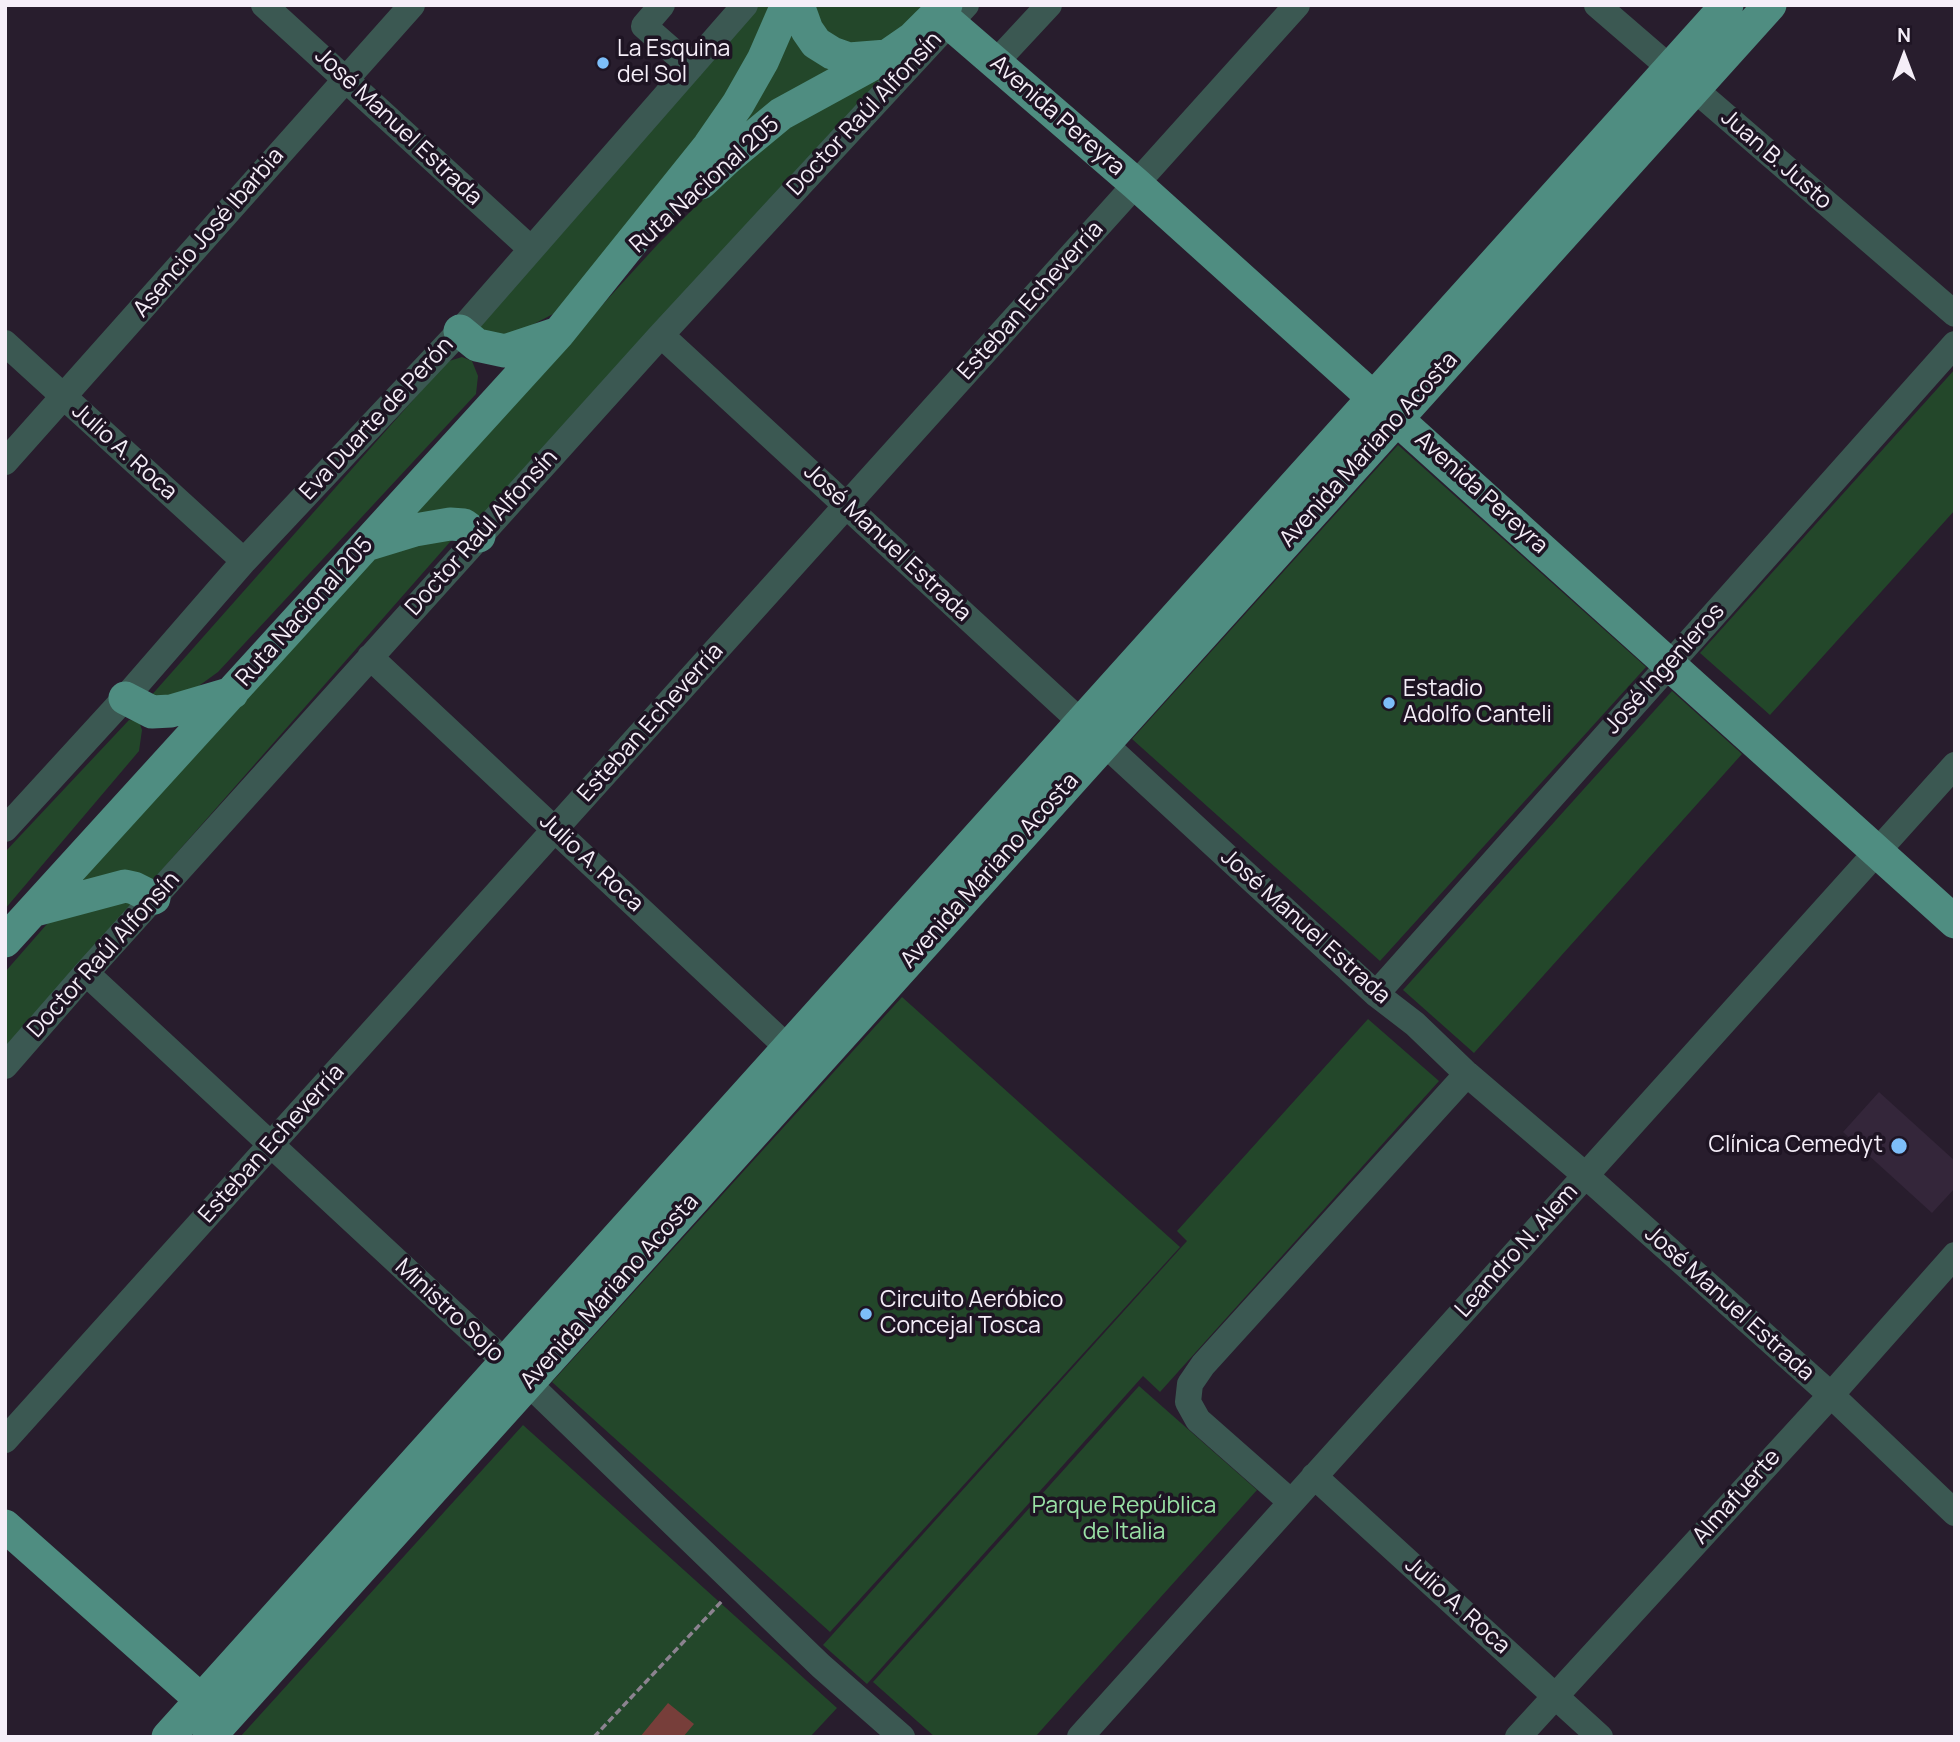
<!DOCTYPE html>
<html>
<head>
<meta charset="utf-8">
<style>
	body { margin:0 }
	#map { position:relative; width:1960px; height:1742px; overflow:hidden; background:#281d2d; font-family:Manrope,sans-serif }
	canvas { display:block }
	.frame { position:absolute; inset:0; border:7px solid #f5eef8; pointer-events:none }
	.north { position:absolute; left:1869px; top:21px; width:70px; height:70px; -webkit-text-stroke:5px #1e1423; paint-order:stroke; rotate:0deg; font-size:19px; font-weight:700; line-height:28px; text-align:center; color:#f5eef8 }
	.north::after { content:''; display:block; margin:auto; width:24px; height:32px; background:#f5eef8; clip-path:polygon(50% 0,100% 100%,50% 72%,0 100%) }
</style>
</head>
<body>
<div id="map">
<canvas width="1960" height="1742"></canvas>
<div class="frame"></div>
<div class="north">N</div>
</div>
<script>
const ctx = document.querySelector('canvas').getContext('2d');
ctx.lineJoin = 'round';
function fillPath(path, color) { ctx.fillStyle = color; ctx.fill(path, 'evenodd'); }
const poly = rows => new Path2D(rows.map(r => 'M' + r).join(''));
function trace(path, color, width, dash) { ctx.strokeStyle = color; ctx.lineWidth = width; ctx.lineCap = dash ? 'butt' : 'round'; ctx.setLineDash(dash || []); ctx.stroke(path); }
function label(font, color, halo, rows, align = 'center') {
  ctx.font = font + ' Manrope,sans-serif'; ctx.lineWidth = 7; ctx.setLineDash([]); ctx.textBaseline = 'middle'; ctx.strokeStyle = halo; ctx.fillStyle = color; for (const [text, x, y, turn = 0] of rows) {
    ctx.save(); ctx.translate(x, y); ctx.rotate((+turn || 0) * Math.PI / 180); ctx.textAlign = isNaN(turn) ? turn : align; if (halo) ctx.strokeText(text, 0, 0); ctx.fillText(text, 0, 0); ctx.restore();
  }
}
fillPath(poly([
	[1879,1092,1955,1161,1955,1188,1932,1213,1843,1132]
]), '#34263a');
fillPath(poly([
	[757,5,779,5,727,110,553,314,513,335,473,334],
	[807,5,933,5,873,49,829,40],
	[791,7,844,65,699,167],
	[906,57,480,523,402,524,658,244,722,180,776,136],
	[462,357,472,361,478,376,476,394,218,672,189,693,149,698,437,373,449,361],
	[1955,369,1955,510,1770,715,1700,653],
	[1398,445,1646,667,1380,961,1132,739],
	[457,534,153,880,68,890,366,557],
	[1672,691,1742,754,1474,1053,1403,990],
	[129,720,139,721,142,730,139,751,5,909,5,852],
	[139,902,5,1054,5,972,61,908],
	[902,997,1180,1247,830,1632,552,1382],
	[1368,1019,1439,1081,1160,1392,1143,1376,867,1684,823,1645,1187,1241,1177,1231],
	[1139,1386,1257,1490,1035,1737,935,1737,873,1682],
	[523,1425,837,1708,810,1737,240,1737]
]), '#23472a');
fillPath(poly([
	[668,1703,694,1724,683,1737,640,1737]
]), '#773e3a');
trace(poly([
	[594,1737,722,1601]
]), '#8c8390', 3.5, [7, 3.5]);
trace(poly([
	[264,5,531,249],
	[662,5,644,26,691,67],
	[1597,5,1955,314],
	[995,63,1049,5],
	[661,335,1376,994,1415,1024,1467,1074,1585,1175,1831,1395,1955,1513],
	[5,343,244,561],
	[5,462,412,5],
	[370,657,801,1060],
	[5,829,125,698,244,561,460,331,745,5],
	[86,973,528,1383,821,1666,902,1737],
	[1376,994,1955,344],
	[5,1066,86,973,661,335,966,5],
	[5,1440,1297,5],
	[1314,1476,1600,1737],
	[1291,1502,1198,1420,1188,1402,1190,1384,1203,1365,1467,1074],
	[1080,1737,1955,765],
	[1518,1737,1831,1395,1955,1255]
]), '#3b5852', 26);
trace(poly([
	[798,5,807,30,816,43,832,53,849,59,887,56,913,38,946,5],
	[939,14,1136,184,1955,922],
	[701,183,729,157,781,114,887,56],
	[460,331,477,345,505,351,556,334],
	[366,545,415,530,450,524,464,525,479,536],
	[125,698,152,712,171,711,232,693],
	[35,910,125,886,134,888,154,898],
	[5,941,558,334,709,146,738,104,763,60,787,5],
	[5,1526,218,1715],
	[168,1737,1727,5],
	[209,1737,1770,5]
]), '#4f8d81', 33);
for (const [x, y, r, color] of [
	[603,63,7,"#7dbef9"],
	[1389,703,7,"#7dbef9"],
	[1899,1146,9,"#7dbef9"],
	[866,1314,7,"#7dbef9"]
]) { const dot = new Path2D(); dot.arc(x, y, r, 0, 2 * Math.PI); ctx.fillStyle = color; ctx.fill(dot); trace(dot, '#1e1423', 2.5); }
label('23px', '#f5eef8', '#1e1423', [
	["La Esquina",617,50],
	["del Sol",617,76],
	["Estadio",1403,690],
	["Adolfo Canteli",1403,716],
	["Clínica Cemedyt",1883,1146,"right"],
	["Circuito Aeróbico",880,1301],
	["Concejal Tosca",880,1327]
], 'left');
label('23px', '#f5eef8', '#1e1423', [
	["Doctor Raúl Alfonsín",865,114,-47],
	["Avenida Pereyra",1057,116,41],
	["José Manuel Estrada",398,127,43],
	["Juan B. Justo",1776,160,41],
	["Ruta Nacional 205",705,185,-42],
	["Asencio José Ibarbia",209,233,-49],
	["Esteban Echeverría",1031,301,-48],
	["Eva Duarte de Perón",377,419,-47],
	["Avenida Mariano Acosta",1369,450,-48],
	["Julio A. Roca",124,452,42],
	["Avenida Pereyra",1481,493,42],
	["Doctor Raúl Alfonsín",482,533,-48],
	["José Manuel Estrada",887,543,43],
	["Ruta Nacional 205",305,612,-48],
	["José Ingenieros",1665,669,-48],
	["Esteban Echeverría",651,723,-48],
	["Julio A. Roca",591,863,43],
	["Avenida Mariano Acosta",990,871,-48],
	["José Manuel Estrada",1305,927,42],
	["Doctor Raúl Alfonsín",104,955,-48],
	["Esteban Echeverría",272,1144,-48],
	["Leandro N. Alem",1517,1251,-48],
	["Avenida Mariano Acosta",610,1292,-48],
	["José Manuel Estrada",1729,1304,42],
	["Ministro Sojo",449,1311,43],
	["Almafuerte",1737,1497,-48],
	["Julio A. Roca",1457,1606,42]
]);
label('23px', '#99e1a5', '#1e1423', [
	["Parque República",1124,1507],
	["de Italia",1124,1533]
]);
</script>
</body>
</html>
